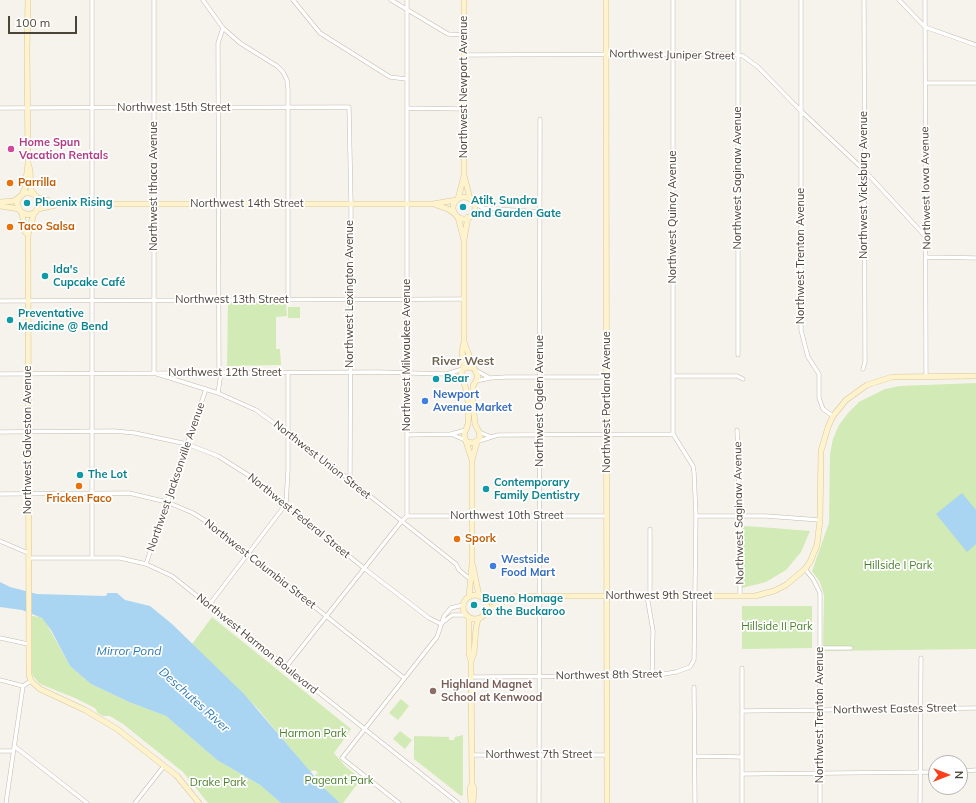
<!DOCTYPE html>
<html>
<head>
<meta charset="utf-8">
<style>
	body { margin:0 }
	#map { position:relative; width:976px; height:803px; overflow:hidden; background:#f6f3ec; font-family:Mulish,sans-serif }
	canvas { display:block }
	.north { position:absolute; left:928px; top:755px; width:40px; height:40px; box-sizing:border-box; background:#fff; border:1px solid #b7b4b0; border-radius:50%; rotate:90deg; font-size:11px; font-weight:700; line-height:16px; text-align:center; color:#4b4439 }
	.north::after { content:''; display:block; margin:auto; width:14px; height:18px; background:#fc3f1d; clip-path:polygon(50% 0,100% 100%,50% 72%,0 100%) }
	.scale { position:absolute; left:8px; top:16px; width:69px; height:18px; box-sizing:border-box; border:2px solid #4b4439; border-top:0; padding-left:5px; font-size:12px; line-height:14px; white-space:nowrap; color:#4b4439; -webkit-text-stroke:3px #fff; paint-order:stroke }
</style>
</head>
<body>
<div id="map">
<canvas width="976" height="803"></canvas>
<div class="north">N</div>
<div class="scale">100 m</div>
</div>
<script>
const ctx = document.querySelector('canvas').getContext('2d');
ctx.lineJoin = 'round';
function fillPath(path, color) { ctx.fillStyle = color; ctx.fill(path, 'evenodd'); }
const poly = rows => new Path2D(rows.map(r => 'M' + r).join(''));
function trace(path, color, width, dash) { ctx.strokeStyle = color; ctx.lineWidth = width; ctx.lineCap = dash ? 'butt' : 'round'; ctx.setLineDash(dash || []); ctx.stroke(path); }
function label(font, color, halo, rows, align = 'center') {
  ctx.font = font + ' Mulish,sans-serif'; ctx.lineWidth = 3.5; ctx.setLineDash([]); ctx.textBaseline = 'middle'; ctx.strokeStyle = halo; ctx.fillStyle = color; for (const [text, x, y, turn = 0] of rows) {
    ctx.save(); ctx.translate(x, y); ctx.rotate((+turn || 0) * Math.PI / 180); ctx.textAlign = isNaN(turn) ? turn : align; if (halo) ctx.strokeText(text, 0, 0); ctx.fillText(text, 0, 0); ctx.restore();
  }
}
fillPath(poly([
	[228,302,286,304,287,316,276,317,276,349,280,349,281,365,227,366],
	[288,307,300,307,300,318,288,318],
	[976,383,976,649,823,651,824,595,820,582,812,571,829,523,830,454,833,439,839,425,848,413,859,402,885,389,900,386],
	[742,526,760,527,810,531,801,552,786,570,766,582,742,588],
	[742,606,812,606,812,648,742,649],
	[32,616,40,617,45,621,70,666,91,684,129,702,166,716,217,760,260,785,281,803,208,803,183,772,123,724,110,716,103,716,98,713,95,708,75,698,40,684,33,676,31,669],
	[212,617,351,729,334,753,345,766,361,779,343,803,340,803,319,784,313,778,318,772,314,770,310,772,258,709,192,644],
	[401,699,409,706,398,720,389,713],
	[400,731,412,740,405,749,393,739],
	[463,735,463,795,461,796,414,759,414,736,449,737,449,740,454,740,455,737]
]), '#d2eab5');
fillPath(poly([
	[962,493,976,510,976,544,967,552,936,514],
	[0,582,10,587,37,594,105,596,107,595,107,593,117,593,125,600,150,606,172,624,244,694,315,777,313,778,340,803,281,803,260,785,217,760,166,716,129,702,91,684,70,666,51,630,42,618,22,610,0,607]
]), '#a9d4f2');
const street = poly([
	[92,0,92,558],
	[154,0,154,373,218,393,256,410,322,458,456,564,459,570,470,579],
	[203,0,223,28,240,43,277,66,283,72,287,80,288,89,288,300],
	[293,0,320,33,390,77,406,79],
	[391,0,448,34,464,35],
	[738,0,738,355],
	[801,0,801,330,808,357,819,374,819,398,823,409,833,416],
	[899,0,925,27,976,45],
	[925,0,926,376],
	[464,55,673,54,732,54,743,56,758,67,801,111,864,170,926,237],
	[925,83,976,83],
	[0,108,349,107,351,204,350,482],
	[407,108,464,109],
	[474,203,483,208,539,212],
	[471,216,503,212],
	[927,257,976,258],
	[0,301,464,299],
	[863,369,865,362,864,0],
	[477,371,490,378],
	[219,373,218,43,223,28],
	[451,373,463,381],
	[0,374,379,372,446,374,463,369],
	[673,376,737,376,743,379],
	[476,381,490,378,506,377,607,377],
	[218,393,221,373],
	[737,430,740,516,740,596],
	[0,432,114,431,135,433,187,444,218,456,256,480,365,569,429,618,441,624],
	[479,432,491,437],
	[407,435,451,434],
	[465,440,451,434,466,430],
	[479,441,498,435,673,434],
	[0,494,129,493,167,502,193,513,209,523,404,678],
	[407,516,607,516],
	[696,516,766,516,820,520],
	[0,541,28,553],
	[28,558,120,558,146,564,172,576,458,803],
	[146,564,206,389],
	[805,569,813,579,820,593,820,803],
	[647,596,653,631,652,676],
	[650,596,650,529],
	[209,605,286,504,288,470,288,373],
	[442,623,452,615,465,615],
	[0,638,28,644],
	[820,648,851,648],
	[286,667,401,522,407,516,407,0],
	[472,677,652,676,676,672,690,667,694,660,696,516,694,472,693,466,673,434,673,0],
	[0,680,23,686],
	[694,687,695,803],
	[742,711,976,708],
	[14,746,87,803],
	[0,751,13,751],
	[472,755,606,755],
	[695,756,741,757],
	[960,771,976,770],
	[742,774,936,772],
	[6,803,23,686,31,681],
	[135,803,164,766],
	[399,803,342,758,437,637,444,616,451,608,463,605],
	[539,803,540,119],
	[742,803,742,668],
	[920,803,921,658]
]);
const secondary = poly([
	[464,0,464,175,470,199],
	[606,0,607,803],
	[28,163,30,170,31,190,34,194],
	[22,195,25,188,28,163,27,50,28,0],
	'453 208a11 11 0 1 1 22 0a11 11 0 1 1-22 0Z',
	[38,198,61,204],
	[458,199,464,176],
	[0,202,14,201,22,195,25,193,31,193,36,196,39,201,36,212,28,215,20,211,17,203,20,197],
	[436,205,448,209,455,214],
	[0,206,19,209],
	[38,209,61,204,433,204,456,200],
	[22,213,25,232,28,235],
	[34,213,28,235,29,675,31,681,40,689,85,710,117,729,177,776,199,803],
	[458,217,464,240],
	[468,217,464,240,464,342,462,351,464,366,461,374,466,389,469,408,468,424,464,435,472,460],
	[464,342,474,368],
	[463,369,468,367,474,368,478,377,473,386,473,404,475,424,479,432,480,438,474,443,467,442],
	[473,566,479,596],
	'463 607a12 12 0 1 1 24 0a12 12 0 1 1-24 0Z',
	[469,597,472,564,472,460,477,442],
	[484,600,490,601,519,596,755,596,774,591,786,585,805,569,810,562,817,545,820,520,821,451,828,427,833,416,846,400,867,385,892,377,976,376],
	[486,610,502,603,505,599],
	[469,618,469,654,471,661,472,784,474,789,473,803],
	[471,661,474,653,476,628,478,619],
	[471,803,470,789,472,784]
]);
trace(street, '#c2bbae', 4.5);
trace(secondary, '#d6c79b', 6);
trace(street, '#fff', 3.5);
trace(secondary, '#fff3cd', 5);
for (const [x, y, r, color] of [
	[11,149,4,"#d1479c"],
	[10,183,4,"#e8710a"],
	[27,203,4,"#0f9aa8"],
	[463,207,4,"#0f9aa8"],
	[10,227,4,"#e8710a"],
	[45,276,4,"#0f9aa8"],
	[10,320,4,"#0f9aa8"],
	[436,379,4,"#0f9aa8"],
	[425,401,4,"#3f7fe0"],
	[80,475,4,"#0f9aa8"],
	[79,486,4,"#e8710a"],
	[486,489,4,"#0f9aa8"],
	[457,539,4,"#e8710a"],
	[493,566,4,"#3f7fe0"],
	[474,605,4,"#0f9aa8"],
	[433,691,4,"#8d6e63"]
]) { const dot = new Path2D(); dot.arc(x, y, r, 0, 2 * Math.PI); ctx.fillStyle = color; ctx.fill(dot); trace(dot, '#fff', 1.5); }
label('11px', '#4b4439', '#fff', [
	["Northwest Juniper Street",672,55,1],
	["Northwest Newport Avenue",464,87,-90],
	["Northwest 15th Street",174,108],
	["Northwest Saginaw Avenue",738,178,-90],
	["Northwest Vicksburg Avenue",864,185,-90],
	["Northwest Ithaca Avenue",154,186,-90],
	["Northwest Iowa Avenue",926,188,-91],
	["Northwest 14th Street",247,204],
	["Northwest Quincy Avenue",673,217,-90],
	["Northwest Trenton Avenue",801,256,-90],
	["Northwest Lexington Avenue",350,294,-90],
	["Northwest 13th Street",232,300],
	["Northwest Milwaukee Avenue",407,355,-90],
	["Northwest 12th Street",225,373],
	["Northwest Ogden Avenue",540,401,-90],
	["Northwest Portland Avenue",607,402,-90],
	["Northwest Galveston Avenue",28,440,-90],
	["Northwest Union Street",322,460,38],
	["Northwest Jacksonville Avenue",176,477,-71],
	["Northwest Saginaw Avenue",739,513,-91],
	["Northwest Federal Street",299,516,39],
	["Northwest 10th Street",507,516],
	["Northwest Columbia Street",260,564,38],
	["Northwest 9th Street",659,596],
	["Northwest Harmon Boulevard",257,644,39],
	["Northwest 8th Street",609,675,-1],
	["Northwest Eastes Street",895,709,-1],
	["Northwest Trenton Avenue",820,715,-90],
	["Northwest 7th Street",539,755]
]);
label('bold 11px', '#b23c85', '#fff', [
	["Home Spun",19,143],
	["Vacation Rentals",19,156]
], 'left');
label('bold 11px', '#c56008', '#fff', [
	["Parrilla",18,183],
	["Taco Salsa",18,227],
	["Fricken Faco",79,499,"center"],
	["Spork",465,539]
], 'left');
label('bold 11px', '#0d838f', '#fff', [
	["Atilt, Sundra",471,201],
	["and Garden Gate",471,214],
	["Phoenix Rising",35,203],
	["Ida's",53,270],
	["Cupcake Café",53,283],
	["Preventative",18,314],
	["Medicine @ Bend",18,327],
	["Bear",444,379],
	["The Lot",88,475],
	["Contemporary",494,483],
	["Family Dentistry",494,496],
	["Bueno Homage",482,599],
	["to the Buckaroo",482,612]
], 'left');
label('bold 11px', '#366cbe', '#fff', [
	["Newport",433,395],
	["Avenue Market",433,408],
	["Westside",501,560],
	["Food Mart",501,573]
], 'left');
label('11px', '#4a7f2a', '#fff', [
	["Hillside I Park",898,566],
	["Hillside II Park",777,627],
	["Harmon Park",313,734],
	["Pageant Park",339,781],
	["Drake Park",218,783]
]);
label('bold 11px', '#785e54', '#fff', [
	["Highland Magnet",441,685],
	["School at Kenwood",441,698]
], 'left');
label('bold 12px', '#6e6250', '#fff', [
	["River West",463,361]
]);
label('italic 12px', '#2e7ab2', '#fff', [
	["Mirror Pond",129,651],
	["Deschutes River",194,700,42]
]);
</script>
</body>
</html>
